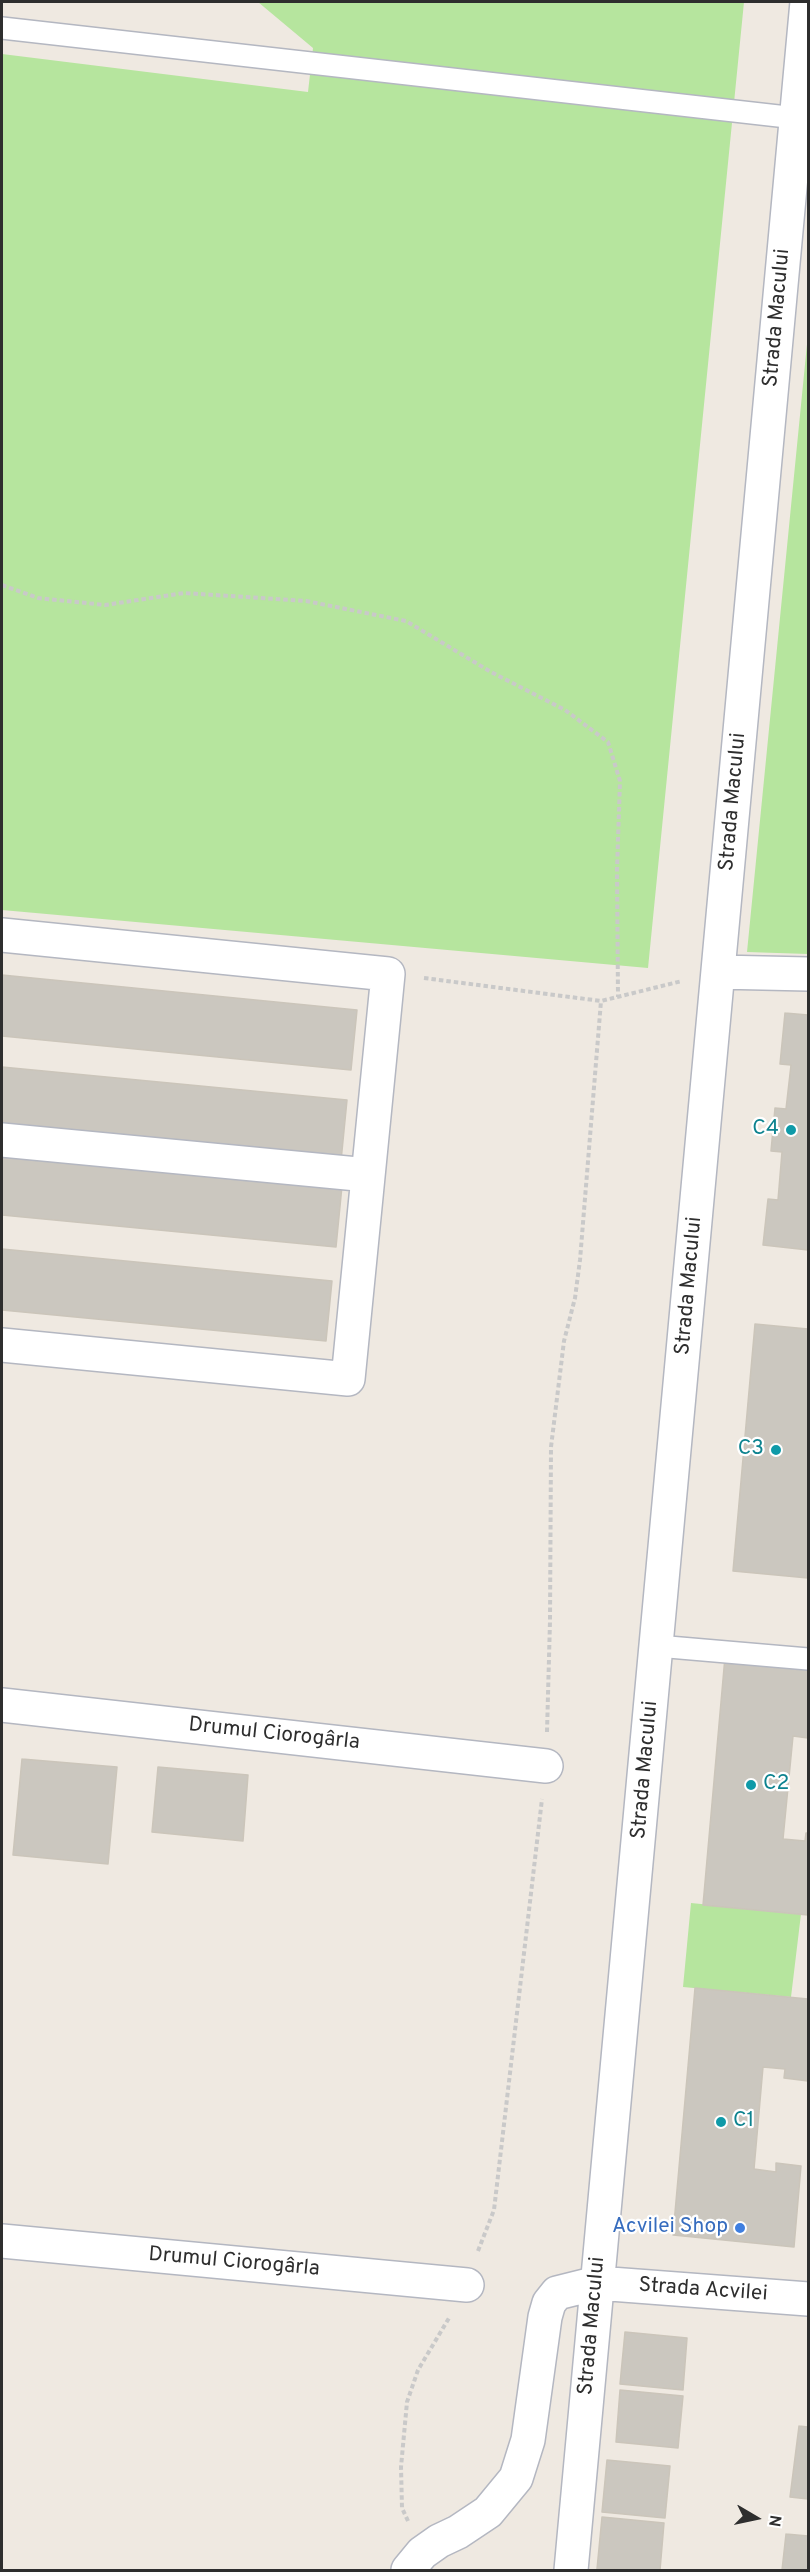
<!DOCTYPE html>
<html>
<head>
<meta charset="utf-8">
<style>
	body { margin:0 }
	#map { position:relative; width:810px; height:2572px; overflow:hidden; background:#efe9e1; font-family:Overpass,sans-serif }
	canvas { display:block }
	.frame { position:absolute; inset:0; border:3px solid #2e2e2e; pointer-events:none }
	.north { position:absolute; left:726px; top:2488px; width:60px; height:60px; -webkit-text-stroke:4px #fff; paint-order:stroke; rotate:99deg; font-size:16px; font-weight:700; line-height:24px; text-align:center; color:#2e2e2e }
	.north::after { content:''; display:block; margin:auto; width:21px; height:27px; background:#2e2e2e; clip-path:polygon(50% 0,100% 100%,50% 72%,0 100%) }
</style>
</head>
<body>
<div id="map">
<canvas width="810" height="2572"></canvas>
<div class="frame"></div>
<div class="north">N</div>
</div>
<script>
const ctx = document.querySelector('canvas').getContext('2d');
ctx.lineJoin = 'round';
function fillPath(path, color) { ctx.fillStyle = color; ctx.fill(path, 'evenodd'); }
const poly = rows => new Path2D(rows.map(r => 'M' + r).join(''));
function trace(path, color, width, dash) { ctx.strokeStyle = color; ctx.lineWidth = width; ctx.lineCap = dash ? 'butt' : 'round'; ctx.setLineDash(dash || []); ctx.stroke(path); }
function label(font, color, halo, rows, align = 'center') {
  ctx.font = font + ' Overpass,sans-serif'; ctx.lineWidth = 4.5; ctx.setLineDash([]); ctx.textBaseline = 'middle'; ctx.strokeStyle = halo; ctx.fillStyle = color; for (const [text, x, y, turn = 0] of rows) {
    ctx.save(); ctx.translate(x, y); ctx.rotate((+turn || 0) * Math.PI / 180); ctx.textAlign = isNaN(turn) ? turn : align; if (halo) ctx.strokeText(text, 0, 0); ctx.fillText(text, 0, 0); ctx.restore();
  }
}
fillPath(poly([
	[258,2,744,2,648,968,2,910,2,54,308,92,313,48],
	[808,334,808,954,747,952],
	[691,1903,801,1914,791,1997,683,1987]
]), '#b6e59e');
const building = poly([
	[2,975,357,1010,351,1070,2,1036,2,975],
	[785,1013,808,1015,808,1250,763,1245,768,1199,778,1200,782,1152,771,1151,775,1108,786,1109,791,1065,780,1064,785,1013],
	[2,1067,347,1100,341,1161,2,1128,2,1067],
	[2,1154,342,1186,336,1247,2,1215,2,1154],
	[2,1249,332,1281,326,1341,2,1310,2,1249],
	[755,1324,808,1329,808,1578,733,1571,755,1324],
	[725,1657,808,1666,808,1738,793,1736,783,1839,805,1841,806,1833,808,1833,808,1915,703,1905,725,1657],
	[22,1759,117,1767,108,1864,13,1855,22,1759],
	[158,1767,248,1775,243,1841,152,1832,158,1767],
	[695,1988,808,1999,808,2081,784,2078,785,2069,763,2067,754,2169,776,2172,776,2163,801,2166,794,2247,673,2235,695,1988],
	[625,2332,687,2338,683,2390,620,2384,625,2332],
	[620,2390,683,2396,678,2448,616,2442,620,2390],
	[799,2426,808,2427,808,2499,790,2497,799,2426],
	[607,2460,670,2466,665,2518,602,2512,607,2460],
	[602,2517,664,2523,660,2570,597,2569,602,2517],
	[786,2534,808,2536,808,2570,782,2570,786,2534]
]);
fillPath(building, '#cbc7bf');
trace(building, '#cbc5ba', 1.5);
const service = poly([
	[2,28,796,118],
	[657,1646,808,1659]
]);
const minor = poly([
	[2,935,388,974,348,1379,2,1345],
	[718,972,808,974],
	[2,1140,368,1175],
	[2,1705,546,1766],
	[2,2241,467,2285],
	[408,2570,422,2553,439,2541,458,2532,488,2512,516,2478,528,2440,545,2317,549,2303,557,2293,597,2283,808,2299],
	[571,2570,807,2]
]);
trace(service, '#b4b7c1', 24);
trace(minor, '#b4b7c1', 36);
trace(poly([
	[2,585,38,598,105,605,184,593,306,601,406,621,491,672,565,710,608,742,620,781,617,870,618,997],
	[424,978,601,1001,682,981],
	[547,1732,550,1621,551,1447,564,1341,575,1298,580,1260,601,1001],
	[478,2251,494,2210,542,1799],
	[408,2521,402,2508,401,2467,407,2402,418,2370,449,2318]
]), '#c9c9c9', 4, [4.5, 3]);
trace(service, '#fff', 21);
trace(minor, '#fff', 33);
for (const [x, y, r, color] of [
	[791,1130,6,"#0f9aa8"],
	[776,1450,6,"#0f9aa8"],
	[751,1785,6,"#0f9aa8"],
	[721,2122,6,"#0f9aa8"],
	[740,2228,6,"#3f7fe0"]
]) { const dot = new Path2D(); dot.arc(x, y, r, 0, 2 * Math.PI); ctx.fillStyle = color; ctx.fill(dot); trace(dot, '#fff', 2); }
label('21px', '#2e2e2e', '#fff', [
	["Strada Macului",778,318,-85],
	["Strada Macului",734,802,-85],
	["Strada Macului",690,1286,-85],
	["Drumul Ciorogârla",274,1735,6],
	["Strada Macului",646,1770,-85],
	["Drumul Ciorogârla",234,2263,5],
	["Strada Acvilei",703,2291,4],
	["Strada Macului",593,2326,-85]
]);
label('21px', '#0d838f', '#fff', [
	["C4",779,1130],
	["C3",764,1450],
	["C2",763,1785,"left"],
	["C1",733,2122,"left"]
], 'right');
label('21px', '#366cbe', '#fff', [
	["Acvilei Shop",728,2228]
], 'right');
</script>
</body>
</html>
